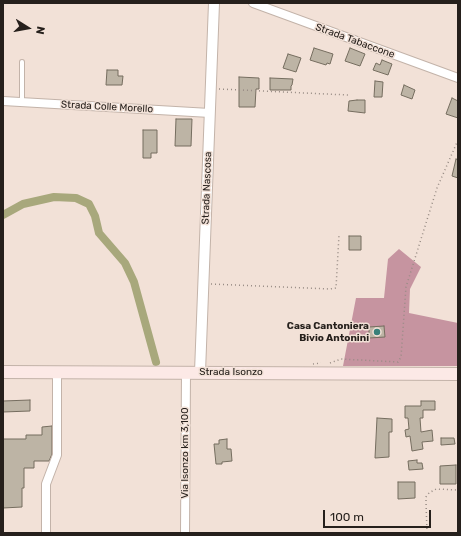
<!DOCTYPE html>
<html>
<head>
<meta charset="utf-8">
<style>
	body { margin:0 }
	#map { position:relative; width:461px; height:536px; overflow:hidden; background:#f2e1d7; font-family:Rubik,sans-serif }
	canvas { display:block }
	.frame { position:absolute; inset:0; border:4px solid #26201c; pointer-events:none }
	.north { position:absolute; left:8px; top:8px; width:40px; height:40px; -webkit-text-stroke:3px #f2e1d7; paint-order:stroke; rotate:101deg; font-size:11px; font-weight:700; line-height:16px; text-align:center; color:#26201c }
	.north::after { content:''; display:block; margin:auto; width:14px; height:18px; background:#26201c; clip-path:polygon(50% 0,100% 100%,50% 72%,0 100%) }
	.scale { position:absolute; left:323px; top:510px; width:108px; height:18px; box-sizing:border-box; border:2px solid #26201c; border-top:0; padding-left:5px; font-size:12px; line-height:14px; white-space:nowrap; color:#26201c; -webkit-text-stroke:3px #f2e1d7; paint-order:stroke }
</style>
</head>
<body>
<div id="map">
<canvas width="461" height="536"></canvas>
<div class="frame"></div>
<div class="north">N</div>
<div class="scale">100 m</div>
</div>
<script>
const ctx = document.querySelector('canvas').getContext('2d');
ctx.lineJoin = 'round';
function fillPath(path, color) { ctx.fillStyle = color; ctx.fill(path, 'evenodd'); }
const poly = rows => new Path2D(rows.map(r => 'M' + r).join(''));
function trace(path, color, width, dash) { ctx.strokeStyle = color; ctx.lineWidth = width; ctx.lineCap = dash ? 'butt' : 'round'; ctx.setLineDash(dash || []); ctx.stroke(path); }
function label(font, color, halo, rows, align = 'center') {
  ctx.font = font + ' Rubik,sans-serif'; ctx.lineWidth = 3; ctx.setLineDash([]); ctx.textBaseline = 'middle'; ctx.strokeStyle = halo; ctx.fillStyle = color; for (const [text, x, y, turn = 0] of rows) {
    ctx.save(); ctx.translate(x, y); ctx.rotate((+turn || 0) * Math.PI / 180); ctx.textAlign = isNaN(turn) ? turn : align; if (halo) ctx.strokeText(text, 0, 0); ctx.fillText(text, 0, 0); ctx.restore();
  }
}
fillPath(poly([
	[399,249,421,267,410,289,409,313,458,323,458,366,343,366,356,298,384,298,388,259]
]), '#c694a0');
trace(poly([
	[3,215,23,204,54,197,76,198,89,204,95,216,99,233,125,263,134,282,156,362]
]), '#a8a87c', 8);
const building = poly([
	[314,48,333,54,330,64,327,63,326,65,310,60,314,48],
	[350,48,365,54,360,66,345,61,350,48],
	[288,54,301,58,296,72,283,68,288,54],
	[382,60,392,64,388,75,373,70,376,63,380,65,382,60],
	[107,70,118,70,118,76,123,76,122,85,106,85,107,70],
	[239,77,259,78,259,89,256,89,255,107,239,107,239,77],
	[270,78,293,79,292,85,291,86,291,90,270,90,270,78],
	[375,81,383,82,382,97,374,97,375,81],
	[404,85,415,90,412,99,401,95,404,85],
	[452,98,458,101,458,118,446,114,452,98],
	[357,100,365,100,365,113,348,111,349,101,357,100],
	[176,119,192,119,191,146,175,146,176,119],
	[143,130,157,130,157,153,151,153,151,158,143,158,143,130],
	[456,159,458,160,458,178,452,176,456,159],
	[349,236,361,236,361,250,349,250,349,236],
	[384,326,385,337,369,338,369,327,384,326],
	[30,400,30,411,3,412,3,401,30,400],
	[421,401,435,401,435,410,423,410,423,418,420,418,421,432,432,430,433,441,422,442,423,449,412,451,410,436,406,437,405,430,409,429,408,418,405,418,405,406,421,406,421,401],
	[377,418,392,419,392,432,389,432,389,457,375,458,377,418],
	[52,426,52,454,49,461,34,461,34,468,24,468,24,488,22,488,22,507,3,508,3,439,26,439,26,435,42,435,42,427,52,426],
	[441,438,454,438,455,444,441,445,441,438],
	[227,439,227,449,231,449,232,461,222,462,222,464,216,464,214,444,219,444,219,440,227,439],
	[417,460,417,463,422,463,423,469,409,470,408,461,417,460],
	[456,465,456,484,440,484,440,466,456,465],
	[398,482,415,482,415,498,398,499,398,482]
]);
fillPath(building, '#bdb4a5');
trace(building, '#756d5f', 1);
const service = poly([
	[22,102,22,62]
]);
const minor = poly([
	[253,3,458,78],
	[3,101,210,113],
	[46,533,46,484,57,455,57,372],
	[185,533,186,372]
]);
const tertiary = poly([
	[200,372,214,3]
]);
const secondary = poly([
	[3,372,458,374]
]);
trace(service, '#c3b3a9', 6);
trace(minor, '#c3b3a9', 10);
trace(tertiary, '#c3b3a9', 12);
trace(secondary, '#c3b3a9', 14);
trace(poly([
	[219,89,348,95],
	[211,284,330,289,336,288,339,235],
	[330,363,341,359,398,362,401,357,406,287,437,188,458,140],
	[313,364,321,363],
	[427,533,426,502,426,497,429,493,436,489,458,490]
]), '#978b84', 1.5, [1, 3]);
trace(service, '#fff', 4);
trace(minor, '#fff', 8);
trace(tertiary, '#fff', 10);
trace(secondary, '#fce9e6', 12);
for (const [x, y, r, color] of [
	[377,332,4,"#388079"]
]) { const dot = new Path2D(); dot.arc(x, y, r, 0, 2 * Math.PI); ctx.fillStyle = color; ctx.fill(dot); trace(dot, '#f2e1d7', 1.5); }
label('10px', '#26201c', '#f2e1d7', [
	["Strada Tabaccone",355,41,20],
	["Strada Colle Morello",107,107,3],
	["Strada Nascosa",207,188,-88],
	["Strada Isonzo",231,372],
	["Via Isonzo km 3,100",185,453,-90]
]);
label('bold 10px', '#26201c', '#f2e1d7', [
	["Casa Cantoniera",369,326],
	["Bivio Antonini",369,338]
], 'right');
</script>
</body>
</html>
